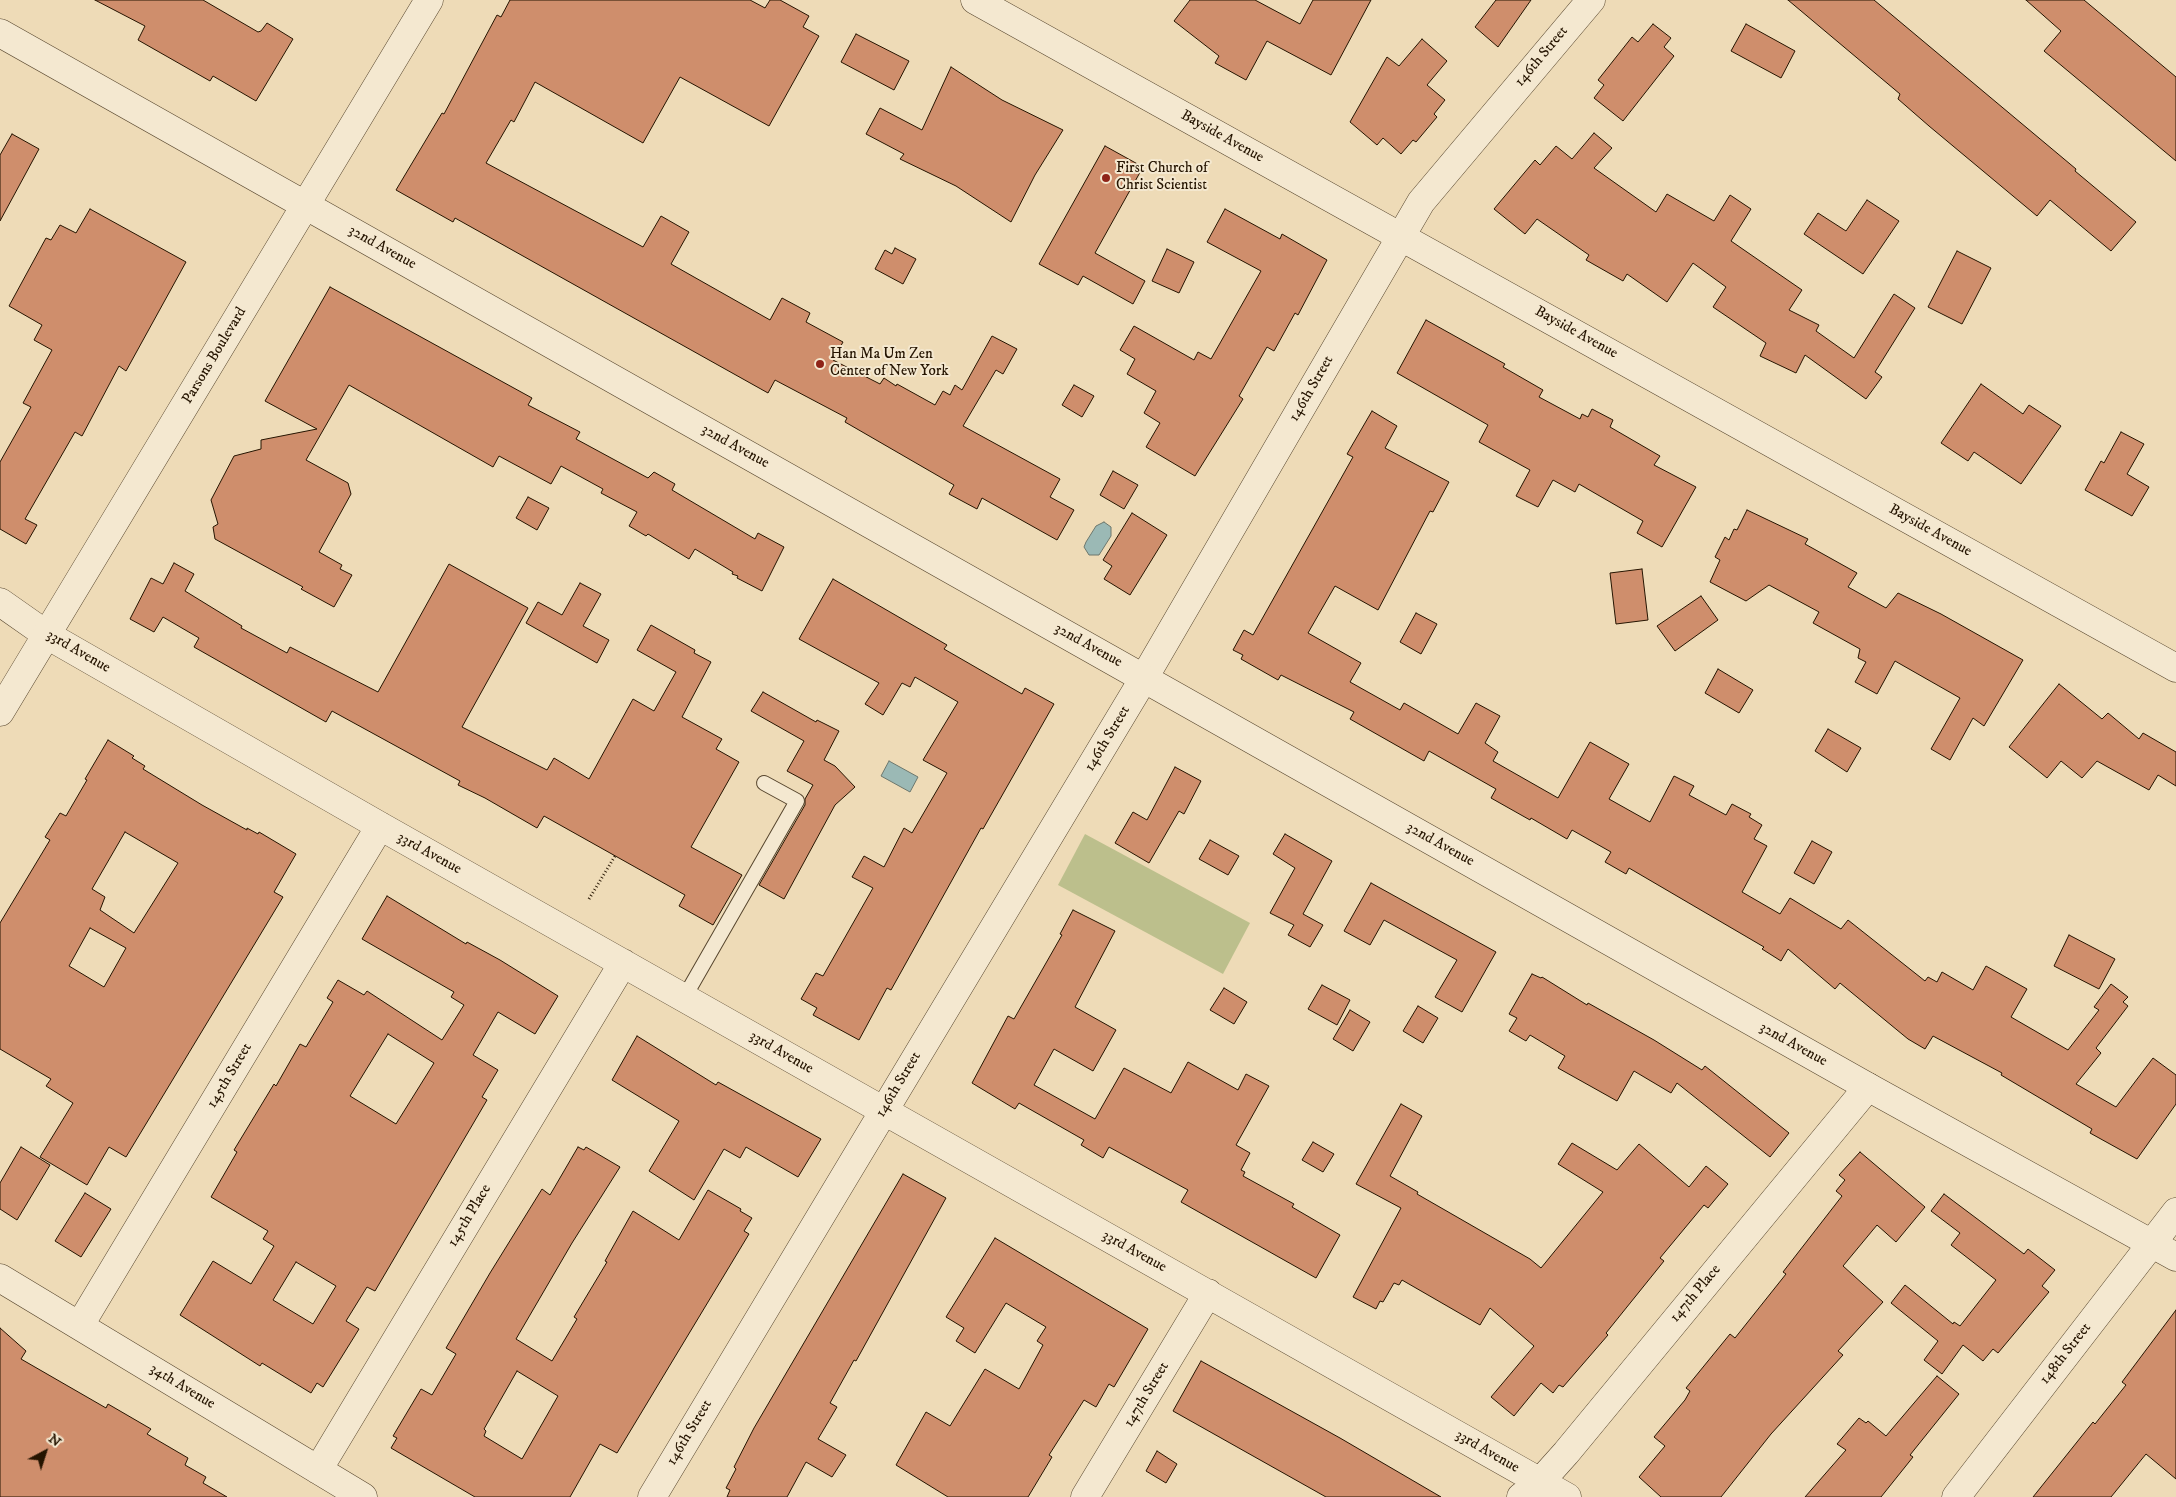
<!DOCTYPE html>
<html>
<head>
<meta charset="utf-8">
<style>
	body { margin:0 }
	#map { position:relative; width:2176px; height:1497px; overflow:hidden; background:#eedbb7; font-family:"IM FELL DW Pica",serif }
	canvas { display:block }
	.north { position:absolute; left:20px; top:1427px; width:50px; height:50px; -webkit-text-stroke:4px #f4e8d0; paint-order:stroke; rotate:40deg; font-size:14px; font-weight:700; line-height:20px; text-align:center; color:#251400 }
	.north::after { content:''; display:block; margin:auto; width:18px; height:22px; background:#251400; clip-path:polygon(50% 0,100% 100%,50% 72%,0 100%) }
</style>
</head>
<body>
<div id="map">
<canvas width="2176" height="1497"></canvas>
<div class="north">N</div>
</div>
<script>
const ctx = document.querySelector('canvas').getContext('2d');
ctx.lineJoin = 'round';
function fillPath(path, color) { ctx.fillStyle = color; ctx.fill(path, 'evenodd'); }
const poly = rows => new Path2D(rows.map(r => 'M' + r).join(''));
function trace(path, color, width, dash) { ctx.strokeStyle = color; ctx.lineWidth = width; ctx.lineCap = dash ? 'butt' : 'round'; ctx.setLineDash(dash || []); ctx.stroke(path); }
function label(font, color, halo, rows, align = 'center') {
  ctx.font = font + ' "IM FELL DW Pica",serif'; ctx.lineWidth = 4; ctx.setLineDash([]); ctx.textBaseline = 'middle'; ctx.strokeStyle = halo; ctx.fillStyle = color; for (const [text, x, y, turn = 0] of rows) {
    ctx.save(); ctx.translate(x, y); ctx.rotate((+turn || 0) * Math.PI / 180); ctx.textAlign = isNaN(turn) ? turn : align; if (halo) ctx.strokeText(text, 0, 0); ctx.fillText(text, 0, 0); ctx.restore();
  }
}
fillPath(poly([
	[1085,834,1250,923,1223,974,1058,885]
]), '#bcbf8c');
const water = poly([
	[1104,522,1111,527,1111,536,1099,555,1089,555,1084,547,1086,542,1096,526,1104,522],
	[889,761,918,777,910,792,881,776,889,761]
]);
fillPath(water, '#9bb9b5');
trace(water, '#6c776d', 1);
const building = poly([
	[95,0,203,0,258,32,261,31,267,23,293,39,256,101,213,76,210,81,138,40,145,26,95,0],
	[510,0,750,0,765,8,770,0,780,0,809,16,803,27,819,36,769,126,680,77,643,143,535,82,514,122,511,120,486,163,643,247,661,216,689,232,671,264,770,320,782,298,810,313,806,322,843,342,833,360,880,384,884,378,896,386,897,384,935,405,943,391,950,395,955,385,962,390,992,336,1017,349,1003,374,996,370,963,426,1060,479,1050,497,1074,510,1057,540,982,498,977,509,949,494,954,485,845,422,847,418,775,380,768,393,455,218,453,222,396,190,442,113,444,114,497,15,501,17,510,0],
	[1190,0,1255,0,1300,24,1313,0,1371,0,1331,75,1267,41,1246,80,1215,63,1219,56,1174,21,1190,0],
	[1496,0,1531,0,1498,47,1475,27,1496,0],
	[1788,0,1874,0,2076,169,2075,171,2136,222,2111,251,2050,200,2037,216,1929,126,1898,99,1900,94,1788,0],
	[2026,0,2084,0,2176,77,2176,161,2044,51,2061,31,2026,0],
	[1653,24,1671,38,1664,47,1674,56,1623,121,1594,98,1604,85,1598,80,1632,37,1638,42,1653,24],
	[1746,24,1795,51,1781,78,1731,51,1746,24],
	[856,34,909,61,894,90,841,62,856,34],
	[1422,39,1447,61,1427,85,1445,100,1434,114,1437,117,1416,142,1413,140,1401,154,1383,138,1377,145,1350,122,1387,57,1399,66,1422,39],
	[951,67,1002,100,1063,130,1035,175,1011,222,956,186,900,159,904,154,866,134,880,108,922,130,951,67],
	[1594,133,1612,148,1594,168,1656,212,1667,194,1714,221,1730,195,1751,209,1731,241,1802,290,1789,310,1819,325,1816,331,1854,358,1894,294,1915,308,1875,372,1882,377,1866,399,1805,355,1796,373,1760,356,1766,343,1713,307,1726,287,1693,263,1667,302,1627,274,1623,281,1586,260,1589,255,1537,219,1525,234,1494,209,1535,160,1540,165,1556,146,1572,159,1594,133],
	[12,134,39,149,0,221,0,155,12,134],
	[1105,146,1143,167,1095,253,1145,281,1133,304,1083,276,1078,285,1039,264,1105,146],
	[1867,200,1899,221,1863,274,1804,234,1818,213,1846,231,1867,200],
	[90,209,186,262,126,371,119,366,82,436,75,432,25,519,37,525,26,544,0,529,0,462,31,407,23,403,52,350,34,340,42,325,9,306,46,238,51,240,60,225,76,233,90,209],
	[1225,209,1280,239,1282,234,1327,260,1298,315,1295,313,1274,351,1267,347,1239,396,1243,399,1195,476,1146,447,1160,423,1144,413,1156,391,1127,374,1135,359,1120,350,1134,326,1194,360,1198,352,1211,359,1261,271,1207,242,1225,209],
	[895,248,916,259,903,284,875,269,885,250,892,254,895,248],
	[1167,249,1194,262,1179,293,1152,281,1167,249],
	[1957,251,1991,268,1962,324,1928,307,1957,251],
	[330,287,532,398,528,405,580,432,576,439,648,478,654,472,675,484,672,490,755,539,758,533,784,547,762,591,737,578,738,576,732,574,733,572,695,549,689,559,648,534,646,536,629,526,637,512,601,493,603,489,561,466,551,484,499,456,493,467,349,385,306,460,348,483,351,494,319,552,342,565,340,569,352,575,334,607,301,589,303,587,215,539,213,527,218,524,211,500,234,456,261,449,261,440,317,429,265,401,330,287],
	[1426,320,1505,364,1503,367,1543,390,1539,397,1580,419,1582,414,1588,417,1592,409,1613,420,1610,427,1660,456,1654,465,1696,487,1662,547,1637,533,1643,521,1579,484,1575,492,1553,480,1538,507,1516,496,1530,470,1479,442,1488,425,1397,373,1426,320],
	[1981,384,2023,414,2029,405,2061,426,2021,484,1974,452,1968,461,1941,443,1981,384],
	[1074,385,1094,396,1082,417,1062,405,1074,385],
	[1372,411,1397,426,1385,448,1449,482,1433,512,1430,511,1378,610,1335,586,1308,633,1361,663,1350,682,1400,710,1404,703,1458,734,1476,703,1500,716,1485,743,1498,752,1493,761,1558,798,1590,742,1629,764,1609,799,1650,822,1674,776,1694,786,1689,795,1726,815,1732,804,1751,814,1749,817,1762,825,1754,839,1767,846,1742,892,1780,914,1790,898,1841,929,1848,920,1925,981,1928,977,1937,982,1942,972,1973,990,1986,966,2027,989,2011,1017,2068,1050,2099,1010,2094,1007,2111,984,2128,997,2123,1002,2128,1006,2096,1048,2101,1053,2076,1084,2116,1107,2153,1058,2176,1075,2176,1104,2137,1159,2090,1133,2092,1129,2001,1075,2002,1073,1933,1036,1925,1049,1908,1039,1840,983,1835,989,1788,949,1781,961,1762,949,1764,947,1629,868,1626,874,1605,862,1611,852,1572,830,1567,839,1531,818,1530,820,1491,798,1496,789,1429,751,1424,761,1350,719,1354,712,1281,675,1278,680,1241,659,1243,655,1233,650,1244,630,1253,635,1353,457,1347,454,1372,411],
	[2121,432,2144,444,2127,474,2149,487,2132,516,2085,490,2101,461,2104,463,2121,432],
	[1113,471,1138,485,1124,509,1100,495,1113,471],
	[528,497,549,508,537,530,516,518,528,497],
	[1747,510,1808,539,1805,544,1857,573,1848,587,1886,608,1898,593,1941,614,2023,660,1984,726,1973,718,1950,760,1931,749,1960,698,1895,661,1877,694,1855,682,1866,662,1858,658,1860,649,1813,623,1819,612,1769,585,1746,601,1710,582,1720,560,1715,557,1725,537,1729,540,1734,529,1737,530,1747,510],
	[1132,513,1167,535,1130,595,1104,579,1112,566,1103,560,1132,513],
	[174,563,194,574,185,591,242,626,241,628,287,653,290,647,378,692,449,564,528,608,462,727,547,770,554,758,589,779,633,699,654,711,676,672,637,650,651,625,695,650,694,653,711,662,682,717,722,739,716,749,739,762,691,847,742,875,713,925,679,906,685,895,544,816,537,828,485,798,458,785,460,781,332,711,326,722,194,647,199,638,163,617,154,632,130,619,151,578,163,584,174,563],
	[1642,569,1648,620,1616,624,1610,573,1642,569],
	[833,579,947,645,944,649,1022,694,1025,688,1054,704,983,829,981,828,891,990,887,988,859,1040,813,1015,817,1008,801,999,816,973,823,976,873,888,852,877,864,856,884,867,904,828,912,833,947,773,923,760,958,702,915,677,910,687,902,683,883,715,865,704,879,683,799,639,833,579],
	[580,583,601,594,583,626,609,640,597,663,526,623,538,602,562,615,580,583],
	[1701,596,1718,620,1675,651,1657,626,1701,596],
	[1416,613,1437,624,1421,654,1400,642,1416,613],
	[1718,669,1753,690,1739,713,1705,693,1718,669],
	[2059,684,2102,719,2108,713,2139,739,2143,733,2176,752,2176,786,2158,775,2149,790,2097,761,2082,778,2061,761,2047,778,2009,747,2059,684],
	[763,692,816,722,817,720,839,731,824,760,835,766,855,787,835,805,784,899,759,885,805,805,805,799,813,785,787,771,804,741,751,711,763,692],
	[1828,729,1861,748,1847,772,1815,751,1828,729],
	[108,740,134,756,132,758,145,766,143,769,202,805,247,830,247,828,258,834,259,832,296,854,274,892,283,897,126,1157,109,1147,87,1185,40,1157,73,1103,46,1086,51,1079,0,1049,0,923,50,840,45,837,60,813,66,816,87,780,85,779,108,740],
	[125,832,178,863,134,933,100,910,105,897,92,889,125,832],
	[90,928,126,948,104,987,69,966,90,928],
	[1175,767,1201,781,1184,814,1179,811,1149,863,1115,843,1133,812,1147,820,1175,767],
	[1285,834,1332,861,1303,914,1323,925,1310,947,1288,935,1294,925,1270,913,1295,868,1273,854,1285,834],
	[1210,840,1239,856,1228,875,1199,859,1210,840],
	[1812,841,1832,852,1814,884,1794,873,1812,841],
	[1371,883,1496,952,1462,1012,1435,997,1457,960,1384,920,1370,945,1344,931,1371,883],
	[387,896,466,944,467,942,500,960,558,996,535,1034,498,1012,473,1055,498,1070,482,1097,487,1100,375,1291,367,1287,346,1321,359,1329,323,1387,317,1383,311,1393,262,1363,260,1366,180,1315,213,1261,251,1284,274,1246,263,1239,268,1231,211,1197,237,1152,234,1150,274,1084,276,1086,300,1044,306,1047,333,1002,327,998,338,980,364,995,367,991,442,1040,464,1005,451,997,454,992,362,939,387,896],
	[388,1034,434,1063,396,1124,350,1096,388,1034],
	[296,1262,336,1286,313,1324,273,1300,296,1262],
	[1073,910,1115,931,1075,1007,1116,1030,1093,1071,1054,1049,1034,1085,1095,1119,1124,1068,1171,1093,1188,1062,1238,1090,1246,1074,1269,1086,1236,1145,1250,1153,1241,1170,1245,1172,1243,1176,1294,1204,1292,1207,1340,1235,1316,1278,1181,1202,1188,1190,1109,1147,1103,1158,1081,1145,1084,1140,1019,1103,1015,1109,972,1083,1008,1016,1014,1019,1062,935,1060,934,1073,910],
	[2069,935,2115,959,2099,989,2054,966,2069,935],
	[1532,974,1541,978,1542,977,1587,1005,1588,1003,1654,1040,1702,1070,1705,1066,1789,1133,1770,1157,1677,1083,1671,1093,1634,1071,1617,1101,1558,1068,1565,1056,1530,1035,1526,1041,1509,1031,1517,1018,1509,1014,1532,974],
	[1322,985,1350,1000,1337,1025,1308,1009,1322,985],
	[1224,988,1247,1002,1234,1024,1210,1010,1224,988],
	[1418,1006,1438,1018,1423,1043,1403,1031,1418,1006],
	[1350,1010,1370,1022,1353,1051,1333,1039,1350,1010],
	[637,1036,716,1085,718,1082,821,1139,798,1177,746,1147,740,1158,724,1149,694,1200,649,1171,679,1121,612,1080,637,1036],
	[1401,1104,1422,1116,1390,1176,1418,1192,1417,1194,1530,1259,1541,1268,1603,1192,1558,1164,1572,1143,1617,1170,1639,1144,1689,1187,1706,1166,1728,1184,1708,1208,1704,1205,1660,1258,1664,1261,1606,1333,1608,1335,1563,1387,1559,1385,1553,1393,1541,1383,1514,1416,1491,1397,1534,1346,1490,1308,1480,1325,1402,1280,1399,1285,1394,1283,1383,1302,1380,1301,1376,1309,1353,1297,1401,1208,1356,1184,1401,1104],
	[1313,1142,1334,1154,1323,1172,1302,1160,1313,1142],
	[21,1147,50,1165,17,1220,0,1209,0,1183,21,1147],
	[578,1147,584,1150,586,1147,620,1167,572,1243,516,1339,552,1361,577,1319,574,1317,607,1262,605,1261,633,1211,679,1240,708,1190,741,1209,740,1211,752,1218,744,1231,749,1234,617,1453,600,1444,570,1497,475,1497,391,1448,397,1438,393,1436,421,1389,432,1395,456,1354,446,1348,490,1273,542,1189,550,1195,578,1147],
	[517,1371,558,1396,522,1459,484,1436,486,1431,484,1429,517,1371],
	[1860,1152,1925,1207,1896,1242,1877,1225,1843,1266,1883,1302,1838,1351,1843,1355,1771,1434,1721,1497,1661,1497,1639,1477,1665,1446,1654,1437,1685,1400,1690,1391,1686,1388,1730,1334,1735,1338,1786,1274,1783,1272,1842,1196,1836,1191,1845,1180,1839,1175,1860,1152],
	[903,1174,946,1198,856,1361,854,1360,830,1403,837,1407,818,1439,846,1455,832,1477,806,1462,787,1497,727,1497,730,1490,726,1488,736,1469,734,1467,754,1428,903,1174],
	[85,1193,111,1209,81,1257,55,1241,85,1193],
	[1944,1194,2024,1254,2028,1249,2055,1270,2042,1286,2049,1292,1998,1353,1993,1349,1983,1361,1963,1345,1942,1374,1924,1360,1938,1341,1891,1303,1905,1285,1953,1324,1954,1322,1960,1326,1996,1280,1951,1245,1960,1233,1931,1211,1944,1194],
	[995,1238,1148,1329,1114,1387,1109,1384,1096,1407,1084,1400,1049,1455,1052,1457,1028,1497,948,1497,896,1465,926,1412,950,1426,985,1369,1019,1389,1043,1345,1037,1341,1046,1327,1006,1303,975,1353,956,1341,964,1328,946,1317,995,1238],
	[2176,1310,2176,1479,2146,1454,2111,1497,2033,1497,2093,1422,2095,1424,2126,1385,2122,1382,2176,1310],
	[0,1328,26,1351,21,1359,106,1408,108,1404,151,1429,147,1434,188,1458,185,1465,206,1477,203,1483,227,1497,0,1497,0,1328],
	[1201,1361,1340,1438,1441,1497,1326,1497,1173,1411,1201,1361],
	[1937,1376,1959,1394,1910,1455,1913,1457,1881,1497,1805,1497,1846,1450,1837,1444,1859,1418,1866,1423,1868,1421,1886,1436,1937,1376],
	[1157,1451,1177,1464,1166,1483,1146,1471,1157,1451]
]);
fillPath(building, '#cf8e6c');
trace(building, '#251400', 1);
const service = poly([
	[684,998,797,801,764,783]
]);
const minor = poly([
	[0,602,47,635,380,826,1567,1497],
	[0,1278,363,1497],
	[80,1325,380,826],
	[318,1470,623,963],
	[652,1497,1144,678,1421,202,1591,0],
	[1085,1497,1208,1293],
	[1521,1497,1540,1482,1566,1453,1868,1087],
	[1956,1497,2176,1212]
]);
const tertiary = poly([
	[975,0,2176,668],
	[0,33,1868,1087,2176,1257],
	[0,712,429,0]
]);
trace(service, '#57462e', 16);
trace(minor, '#57462e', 29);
trace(tertiary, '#57462e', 29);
trace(poly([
	[589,899,615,856]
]), '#251400', 3, [1, 2.5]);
trace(service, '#f4e8d0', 14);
trace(minor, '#f4e8d0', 28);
trace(tertiary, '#f4e8d0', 28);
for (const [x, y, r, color] of [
	[1106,178,5,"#8f2418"],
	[820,364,5,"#8f2418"]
]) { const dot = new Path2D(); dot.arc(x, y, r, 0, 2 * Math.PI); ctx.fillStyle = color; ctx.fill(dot); trace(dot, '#f4e8d0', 2); }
label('15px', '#251400', '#f4e8d0', [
	["146th Street",1542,57,-50],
	["Bayside Avenue",1222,137,29],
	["32nd Avenue",382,248,29],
	["Bayside Avenue",1576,333,29],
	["Parsons Boulevard",215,356,-59],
	["146th Street",1312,389,-60],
	["32nd Avenue",735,447,29],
	["Bayside Avenue",1930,531,29],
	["32nd Avenue",1088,646,29],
	["33rd Avenue",78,652,30],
	["146th Street",1108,739,-59],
	["32nd Avenue",1440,845,29],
	["33rd Avenue",429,854,29],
	["32nd Avenue",1793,1045,29],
	["33rd Avenue",781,1053,30],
	["145th Street",230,1076,-59],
	["146th Street",899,1085,-59],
	["145th Place",470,1216,-59],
	["33rd Avenue",1134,1252,29],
	["147th Place",1696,1294,-50],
	["148th Street",2066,1354,-52],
	["34th Avenue",182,1387,31],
	["147th Street",1147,1395,-59],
	["146th Street",690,1433,-59],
	["33rd Avenue",1487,1452,30]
]);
label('15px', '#251400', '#f4e8d0', [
	["First Church of",1116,169],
	["Christ Scientist",1116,186],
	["Han Ma Um Zen",830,355],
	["Center of New York",830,372]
], 'left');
</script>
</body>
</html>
